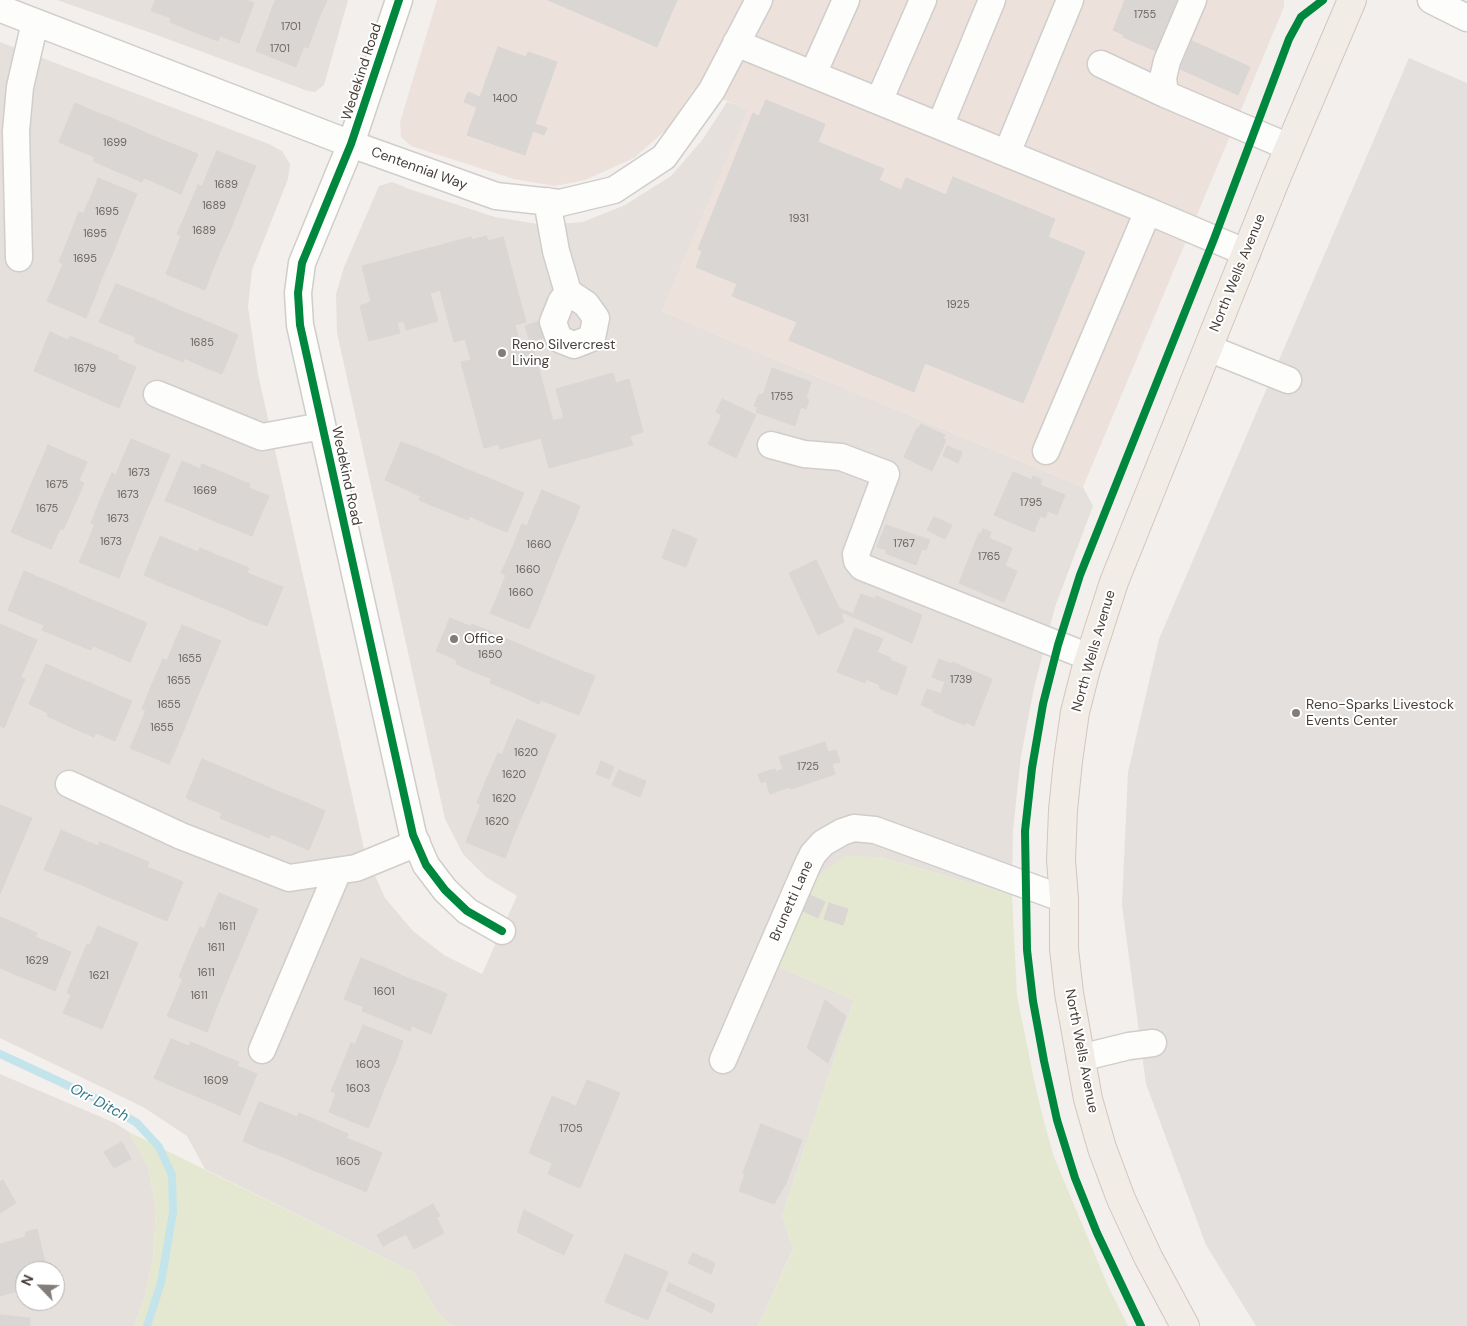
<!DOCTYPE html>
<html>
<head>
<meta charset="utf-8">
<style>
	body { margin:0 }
	#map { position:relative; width:1467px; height:1326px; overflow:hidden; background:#f2efed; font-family:"DM Sans",sans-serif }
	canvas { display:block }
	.north { position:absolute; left:15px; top:1261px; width:50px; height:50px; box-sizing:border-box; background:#fff; border:1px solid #b5b2b0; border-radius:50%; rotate:294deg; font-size:14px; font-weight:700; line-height:20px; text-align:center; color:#473f3a }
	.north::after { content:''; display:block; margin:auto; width:18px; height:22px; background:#837d79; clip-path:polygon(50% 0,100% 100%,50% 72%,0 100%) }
</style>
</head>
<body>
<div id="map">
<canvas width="1467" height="1326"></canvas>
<div class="north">N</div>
</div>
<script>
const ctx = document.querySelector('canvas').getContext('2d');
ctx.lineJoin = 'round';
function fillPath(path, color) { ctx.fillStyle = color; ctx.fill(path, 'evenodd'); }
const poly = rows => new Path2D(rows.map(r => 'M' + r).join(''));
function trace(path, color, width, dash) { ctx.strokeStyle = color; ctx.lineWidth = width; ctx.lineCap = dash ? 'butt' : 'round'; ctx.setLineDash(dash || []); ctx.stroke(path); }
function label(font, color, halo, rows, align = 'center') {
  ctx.font = font + ' "DM Sans",sans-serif'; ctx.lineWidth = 4; ctx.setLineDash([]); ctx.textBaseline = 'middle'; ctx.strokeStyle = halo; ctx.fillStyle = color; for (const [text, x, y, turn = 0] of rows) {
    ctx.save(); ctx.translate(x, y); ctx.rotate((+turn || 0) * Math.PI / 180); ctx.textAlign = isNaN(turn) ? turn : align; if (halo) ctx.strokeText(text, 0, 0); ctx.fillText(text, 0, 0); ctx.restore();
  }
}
fillPath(poly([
	[57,0,348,0,324,85,315,92,308,91,154,34],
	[0,42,269,144,282,151,290,164,288,179,252,270,248,307,258,374,365,853,385,898,413,931,444,955,482,974,517,896,486,877,463,854,445,819,337,333,336,294,344,267,379,186,392,182,409,189,495,217,544,225,583,222,625,205,671,176,703,139,727,102,735,104,748,111,662,311,743,346,1083,487,1093,506,1055,607,1034,688,1021,756,1013,830,1012,895,880,857,778,966,854,1000,782,1216,793,1249,758,1326,456,1326,447,1323,436,1310,414,1273,205,1169,187,1136,143,1107,0,1038],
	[0,1074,115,1123,129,1132,148,1166,156,1209,153,1258,145,1296,134,1326,0,1326],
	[25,1271,55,1271,55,1301,25,1301]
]), '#e5e0dc');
fillPath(poly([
	[437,0,1284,0,1284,7,1083,487,743,346,662,311,747,111,735,104,694,89,667,129,634,158,585,180,555,186,514,179,411,146,401,137,400,122]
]), '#ece1db');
fillPath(poly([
	[844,856,880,857,1012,895,1017,996,1036,1089,1043,1118,1054,1157,1108,1286,1128,1326,758,1326,793,1250,782,1216,854,1000,778,966,813,879],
	[129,1132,414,1273,436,1310,447,1323,456,1326,134,1326,145,1296,153,1258,156,1209,148,1166]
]), '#e5e8d0');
fillPath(poly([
	[1409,58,1467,83,1467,1326,1256,1326,1206,1245,1146,1084,1122,905,1128,772,1159,639]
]), '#e3e0de');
trace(poly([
	[0,1054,97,1099,137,1123,159,1147,172,1175,173,1212,161,1283,147,1326]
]), '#c3e4ea', 8);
const building = poly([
	[155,0,178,0,171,18,151,11,155,0],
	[178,0,207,0,194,32,170,22,178,0],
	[207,0,234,0,218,41,194,32,207,0],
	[234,0,246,0,254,3,239,43,220,36,234,0],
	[276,0,327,0,317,23,273,6,276,0],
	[548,0,677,0,657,47,548,0],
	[1125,0,1178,0,1156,51,1123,37,1124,35,1113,30,1125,0],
	[273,6,317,23,308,48,264,31,273,6],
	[264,31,304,46,296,67,256,51,264,31],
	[1192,41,1250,67,1238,95,1180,69,1192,41],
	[498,47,526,57,528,52,557,62,535,124,547,128,544,135,533,131,525,155,467,135,477,107,464,102,468,92,480,97,498,47],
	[766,100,825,124,818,142,884,169,879,180,901,190,832,358,789,340,797,322,732,296,737,284,696,267,702,252,698,249,753,113,759,116,766,100],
	[75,103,91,110,75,149,59,142,75,103],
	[91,110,111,118,95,157,75,149,91,110],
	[111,118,135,128,118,172,93,161,111,118],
	[135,128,160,139,142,182,118,172,135,128],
	[160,139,180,147,163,186,144,178,160,139],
	[180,147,198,154,181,194,163,186,180,147],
	[217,151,256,166,249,183,210,167,217,151],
	[210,167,249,183,241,203,202,187,210,167],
	[953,177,1055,219,1048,237,1085,252,1023,403,925,363,914,392,832,358,906,178,946,195,953,177],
	[98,178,137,194,130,211,92,194,98,178],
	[198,185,241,203,231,228,188,209,198,185],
	[92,194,130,211,122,230,83,214,92,194],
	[188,209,231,228,220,252,177,234,188,209],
	[79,212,122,230,112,255,69,237,79,212],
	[181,236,220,252,212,271,173,256,181,236],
	[486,236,488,241,503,237,526,322,515,325,521,347,532,344,553,421,564,418,556,389,613,373,616,383,629,379,643,432,630,436,633,445,549,468,541,438,500,449,499,444,484,448,461,362,471,360,465,339,454,342,440,290,430,293,438,321,406,330,404,321,397,323,400,333,369,341,360,306,371,302,362,266,471,237,472,240,486,236],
	[69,237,112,255,101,280,59,262,69,237],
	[173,256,212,271,205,290,166,274,173,256],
	[63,264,101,280,94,299,55,283,63,264],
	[55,283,94,299,86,318,47,301,55,283],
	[116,284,132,290,116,329,99,322,116,284],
	[132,290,152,298,135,337,116,329,132,290],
	[152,298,176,309,158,352,134,342,152,298],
	[176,309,201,319,183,362,158,352,176,309],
	[201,319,220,327,204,367,184,358,201,319],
	[540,321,545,337,530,342,525,326,540,321],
	[220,327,238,335,222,374,204,367,220,327],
	[50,332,68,340,70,336,119,356,117,359,136,367,119,408,34,371,50,332],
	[772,368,811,382,806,398,809,400,806,409,801,407,795,426,756,412,758,407,754,406,759,394,763,395,772,368],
	[722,399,756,415,736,458,708,444,722,415,716,412,722,399],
	[921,424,945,435,943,439,946,440,932,471,904,457,917,428,919,428,921,424],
	[131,439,170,455,163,471,124,455,131,439],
	[401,442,417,448,401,487,385,480,401,442],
	[48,445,87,462,79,480,40,464,48,445],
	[947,446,962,452,958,463,943,456,947,446],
	[417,448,437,456,420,496,401,487,417,448],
	[124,455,163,471,155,491,116,475,124,455],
	[437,456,461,467,443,510,419,500,437,456],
	[182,461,200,469,184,508,165,501,182,461],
	[40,464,84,483,74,506,30,487,40,464],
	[202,464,226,474,207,518,184,508,202,464],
	[461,467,486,477,468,520,443,510,461,467],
	[1013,472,1032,480,1033,476,1042,480,1040,485,1065,495,1057,515,1048,511,1045,518,1040,516,1034,532,994,515,1013,472],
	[112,473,155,491,144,516,101,498,112,473],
	[226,474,250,484,232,528,207,518,226,474],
	[486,477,505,485,489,525,470,516,486,477],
	[505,485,524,493,507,532,489,525,505,485],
	[30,487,74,506,63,530,20,512,30,487],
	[249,488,269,496,252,536,232,528,249,488],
	[542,490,580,506,574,522,535,506,542,490],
	[101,498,144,516,134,541,91,523,101,498],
	[535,506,574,522,565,542,527,526,535,506],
	[20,512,60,529,51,549,11,532,20,512],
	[934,517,952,525,945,539,927,530,934,517],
	[95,524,134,541,126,560,87,544,95,524],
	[522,524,565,542,555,566,512,549,522,524],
	[886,525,930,540,926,550,922,549,916,565,885,553,887,550,877,547,886,525],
	[673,529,697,539,686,567,662,558,673,529],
	[983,529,991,532,989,538,1012,548,1005,566,1017,571,1004,602,959,583,979,533,981,534,983,529],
	[160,536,179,544,162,583,144,575,160,536],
	[87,544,126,560,119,578,79,562,87,544],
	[179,544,198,552,182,591,162,583,179,544],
	[200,548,224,558,206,601,182,591,200,548],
	[512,549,555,566,545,591,501,573,512,549],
	[224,558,249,568,231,611,206,601,224,558],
	[816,560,839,608,853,614,861,594,875,599,876,596,922,615,912,643,844,613,841,614,844,622,818,635,789,573,816,560],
	[24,571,40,578,24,617,8,610,24,571],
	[247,573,267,581,250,620,231,611,247,573],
	[506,575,545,591,537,611,498,595,506,575],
	[40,578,60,586,44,625,24,617,40,578],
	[267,581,283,587,267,626,250,620,267,581],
	[60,586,85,597,66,640,42,630,60,586],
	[498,595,537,611,529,629,490,613,498,595],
	[85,597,109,607,91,650,66,640,85,597],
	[109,607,128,615,112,654,93,646,109,607],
	[128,615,147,623,130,662,112,654,128,615],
	[450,618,472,627,457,660,436,651,450,618],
	[0,624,37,640,29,658,0,646,0,624],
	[472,624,489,631,472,671,456,664,472,624],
	[182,625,221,641,214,657,175,641,182,625],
	[855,628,883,639,877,652,891,658,890,660,907,667,897,695,879,688,880,685,866,679,865,683,837,672,855,628],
	[489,631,509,640,492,679,472,671,489,631],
	[509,640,533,650,515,693,490,683,509,640],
	[175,641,214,657,206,677,167,661,175,641],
	[0,646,29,658,21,677,0,669,0,646],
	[533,650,558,661,539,704,515,693,533,650],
	[163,659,206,677,195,702,152,684,163,659],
	[939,659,952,664,952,662,985,676,975,700,943,688,945,682,932,677,939,659],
	[558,661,577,669,561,708,541,700,558,661],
	[46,664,66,673,48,713,29,704,46,664],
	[0,669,25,679,14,704,0,698,0,669],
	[577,669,595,676,579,715,561,708,577,669],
	[66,673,90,683,71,727,47,716,66,673],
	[985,676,992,679,974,726,966,722,985,676],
	[90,683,113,693,94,737,71,727,90,683],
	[152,684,195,702,185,727,142,709,152,684],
	[943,688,975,700,965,725,933,712,934,710,921,705,927,689,941,694,943,688],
	[113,693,132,701,115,741,96,733,113,693],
	[0,698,14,704,4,728,0,726,0,698],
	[146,710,185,727,177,746,138,730,146,710],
	[517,719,556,735,549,751,510,735,517,719],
	[138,730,177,746,169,764,130,748,138,730],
	[510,735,549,751,541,771,502,755,510,735],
	[825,742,828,752,836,750,840,762,832,764,835,774,791,789,790,787,770,794,766,781,761,783,758,774,775,769,776,772,783,769,779,757,825,742],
	[498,753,541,771,531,796,487,778,498,753],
	[202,759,219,766,202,805,186,798,202,759],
	[601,761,614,767,609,779,596,774,601,761],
	[219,766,238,774,222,813,202,805,219,766],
	[619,770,646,781,640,797,612,785,619,770],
	[238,774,263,785,245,828,220,818,238,774],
	[487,778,531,796,520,820,477,803,487,778],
	[263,785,287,795,269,838,245,828,263,785],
	[287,795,307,803,290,842,271,834,287,795],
	[307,803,325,811,309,850,290,842,307,803],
	[481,804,520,820,512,840,473,824,481,804],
	[0,805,32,818,0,894,0,805],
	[473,824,512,840,505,858,466,842,473,824],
	[61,830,79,838,62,877,44,870,61,830],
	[79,838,98,846,82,885,62,877,79,838],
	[100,842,124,852,106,896,82,885,100,842],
	[124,852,149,862,131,906,106,896,124,852],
	[147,867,167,875,150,914,131,906,147,867],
	[167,875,183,882,167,921,150,914,167,875],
	[219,893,258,909,251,925,212,909,219,893],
	[810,895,825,902,818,918,803,911,810,895],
	[829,903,848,909,843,925,824,919,829,903],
	[212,909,251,925,243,945,204,929,212,909],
	[0,917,12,922,0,952,0,917],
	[12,922,37,933,19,976,0,968,0,952,12,922],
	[98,926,138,943,102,1029,63,1013,71,995,67,993,87,944,90,945,98,926],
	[200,927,243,945,232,970,189,952,200,927],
	[35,937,55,945,39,984,19,976,35,937],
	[55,945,71,952,55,991,39,984,55,945],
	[189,952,232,970,222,994,179,977,189,952],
	[361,958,381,966,364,1007,344,999,361,958],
	[381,966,405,977,387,1021,362,1011,381,966],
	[405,977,428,986,410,1031,387,1021,405,977],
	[183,978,222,994,214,1014,175,998,183,978],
	[428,986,447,994,431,1034,412,1026,428,986],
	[175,998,214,1014,207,1032,167,1016,175,998],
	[825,1000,846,1016,828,1063,807,1048,825,1000],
	[363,1025,403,1041,396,1061,355,1045,363,1025],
	[171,1039,189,1046,172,1086,154,1078,171,1039],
	[191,1042,214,1052,196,1096,172,1086,191,1042],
	[351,1043,396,1061,385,1086,341,1068,351,1043],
	[214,1052,239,1062,220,1106,196,1096,214,1052],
	[237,1066,257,1074,240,1115,220,1106,237,1066],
	[341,1068,385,1086,376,1110,331,1091,341,1068],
	[587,1080,620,1093,580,1188,548,1174,552,1163,529,1153,552,1096,576,1106,587,1080],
	[336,1093,376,1110,368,1128,329,1112,336,1093],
	[259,1102,278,1109,261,1149,243,1141,259,1102],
	[278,1109,297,1117,281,1156,261,1149,278,1109],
	[299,1113,323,1123,306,1167,281,1156,299,1113],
	[323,1123,348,1134,330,1177,306,1167,323,1123],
	[761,1124,802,1140,786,1183,774,1204,739,1191,745,1174,743,1173,761,1124],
	[346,1138,366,1146,350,1185,330,1177,346,1138],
	[122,1142,131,1159,114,1168,104,1152,122,1142],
	[366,1146,382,1153,366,1192,350,1185,366,1146],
	[3,1180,16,1203,0,1213,0,1182,3,1180],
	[433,1204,440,1216,436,1217,444,1233,414,1249,406,1234,383,1246,377,1235,433,1204],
	[524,1210,573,1235,564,1255,517,1232,524,1210],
	[37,1229,47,1271,25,1271,25,1280,24,1277,21,1278,24,1289,0,1296,0,1244,25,1237,26,1232,37,1229],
	[693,1253,715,1263,711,1274,688,1263,693,1253],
	[625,1254,668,1272,648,1320,605,1302,625,1254],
	[669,1283,715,1304,712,1313,666,1291,669,1283],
	[0,1315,30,1318,30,1326,0,1326,0,1315]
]);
fillPath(building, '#dad6d4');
trace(building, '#dad6d3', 1);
const minor = poly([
	[399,0,351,144,302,263,298,293,300,325,413,835,426,865,445,890,467,911,502,931],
	[1193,0,1167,61,1163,78,1165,94,1289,147],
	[1431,0,1467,18],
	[4,10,351,144,496,196,560,203,614,190,664,157,712,90,759,0],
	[736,43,1148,211,1046,451],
	[1101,64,1165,94],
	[813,74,846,0],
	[879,101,923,0],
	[940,126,992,0],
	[1007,153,1070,0],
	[547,201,556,251,568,292,586,304,596,318,592,338,574,345,559,339,553,322,561,302,568,292],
	[1148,211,1247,253],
	[19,258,16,131,20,87,35,22],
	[1208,348,1288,380],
	[157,394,262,437,322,426],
	[771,445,804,454,841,457,886,474,856,554,857,561,862,567,1089,657],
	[69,784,181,836,289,878,356,868,417,843],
	[262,1050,338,871],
	[1080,1058,1129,1046,1153,1043],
	[723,1060,807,866,813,854,823,843,842,832,854,828,875,830,1064,899]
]);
const major = poly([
	[1185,1326,1148,1257,1121,1199,1102,1148,1088,1099,1069,993,1064,949,1064,899,1061,860,1063,810,1068,761,1075,712,1086,669,1114,582,1277,176,1352,0]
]);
trace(minor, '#d0cdcb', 29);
trace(major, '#d2c6bd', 30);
trace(minor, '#fdfdfc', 26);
trace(major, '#f1ece6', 28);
trace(poly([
	[399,0,351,144,302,263,298,293,300,325,413,835,426,865,445,890,467,911,502,931],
	[1141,1326,1097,1233,1075,1178,1057,1120,1044,1061,1033,1001,1027,950,1025,831,1032,768,1043,704,1058,645,1080,575,1214,239,1289,39,1301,17,1323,0]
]), '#00873e', 8);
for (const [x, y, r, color] of [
	[502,353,5,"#837d79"],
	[454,639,5,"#837d79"],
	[1296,713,5,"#837d79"]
]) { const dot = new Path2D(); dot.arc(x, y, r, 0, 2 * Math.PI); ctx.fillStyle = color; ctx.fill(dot); trace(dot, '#fff', 2); }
label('11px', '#6d6662', null, [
	["1755",1145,15],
	["1701",291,27],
	["1701",280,49],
	["1400",505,99],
	["1699",115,143],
	["1689",226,185],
	["1689",214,206],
	["1695",107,212],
	["1931",799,219],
	["1689",204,231],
	["1695",95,234],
	["1695",85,259],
	["1925",958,305],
	["1685",202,343],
	["1679",85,369],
	["1755",782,397],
	["1673",139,473],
	["1675",57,485],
	["1669",205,491],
	["1673",128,495],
	["1795",1031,503],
	["1675",47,509],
	["1673",118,519],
	["1673",111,542],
	["1767",904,544],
	["1660",539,545],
	["1765",989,557],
	["1660",528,570],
	["1660",521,593],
	["1650",490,655],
	["1655",190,659],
	["1739",961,680],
	["1655",179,681],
	["1655",169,705],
	["1655",162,728],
	["1620",526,753],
	["1725",808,767],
	["1620",514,775],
	["1620",504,799],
	["1620",497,822],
	["1611",227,927],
	["1611",216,948],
	["1629",37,961],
	["1611",206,973],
	["1621",99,976],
	["1601",384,992],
	["1611",199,996],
	["1603",368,1065],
	["1609",216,1081],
	["1603",358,1089],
	["1705",571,1129],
	["1605",348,1162]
]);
label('14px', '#473f3a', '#fff', [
	["Wedekind Road",362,72,-72],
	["Centennial Way",419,169,20],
	["North Wells Avenue",1238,273,-68],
	["Wedekind Road",346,476,78],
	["North Wells Avenue",1094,651,-74],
	["Brunetti Lane",792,901,-66],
	["North Wells Avenue",1081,1051,79]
]);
label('14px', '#473f3a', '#fff', [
	["Reno Silvercrest",512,345],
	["Living",512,361],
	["Office",464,639],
	["Reno-Sparks Livestock",1306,705],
	["Events Center",1306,721]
], 'left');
label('italic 15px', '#357b8b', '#fff', [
	["Orr Ditch",99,1103,28]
]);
</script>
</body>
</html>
